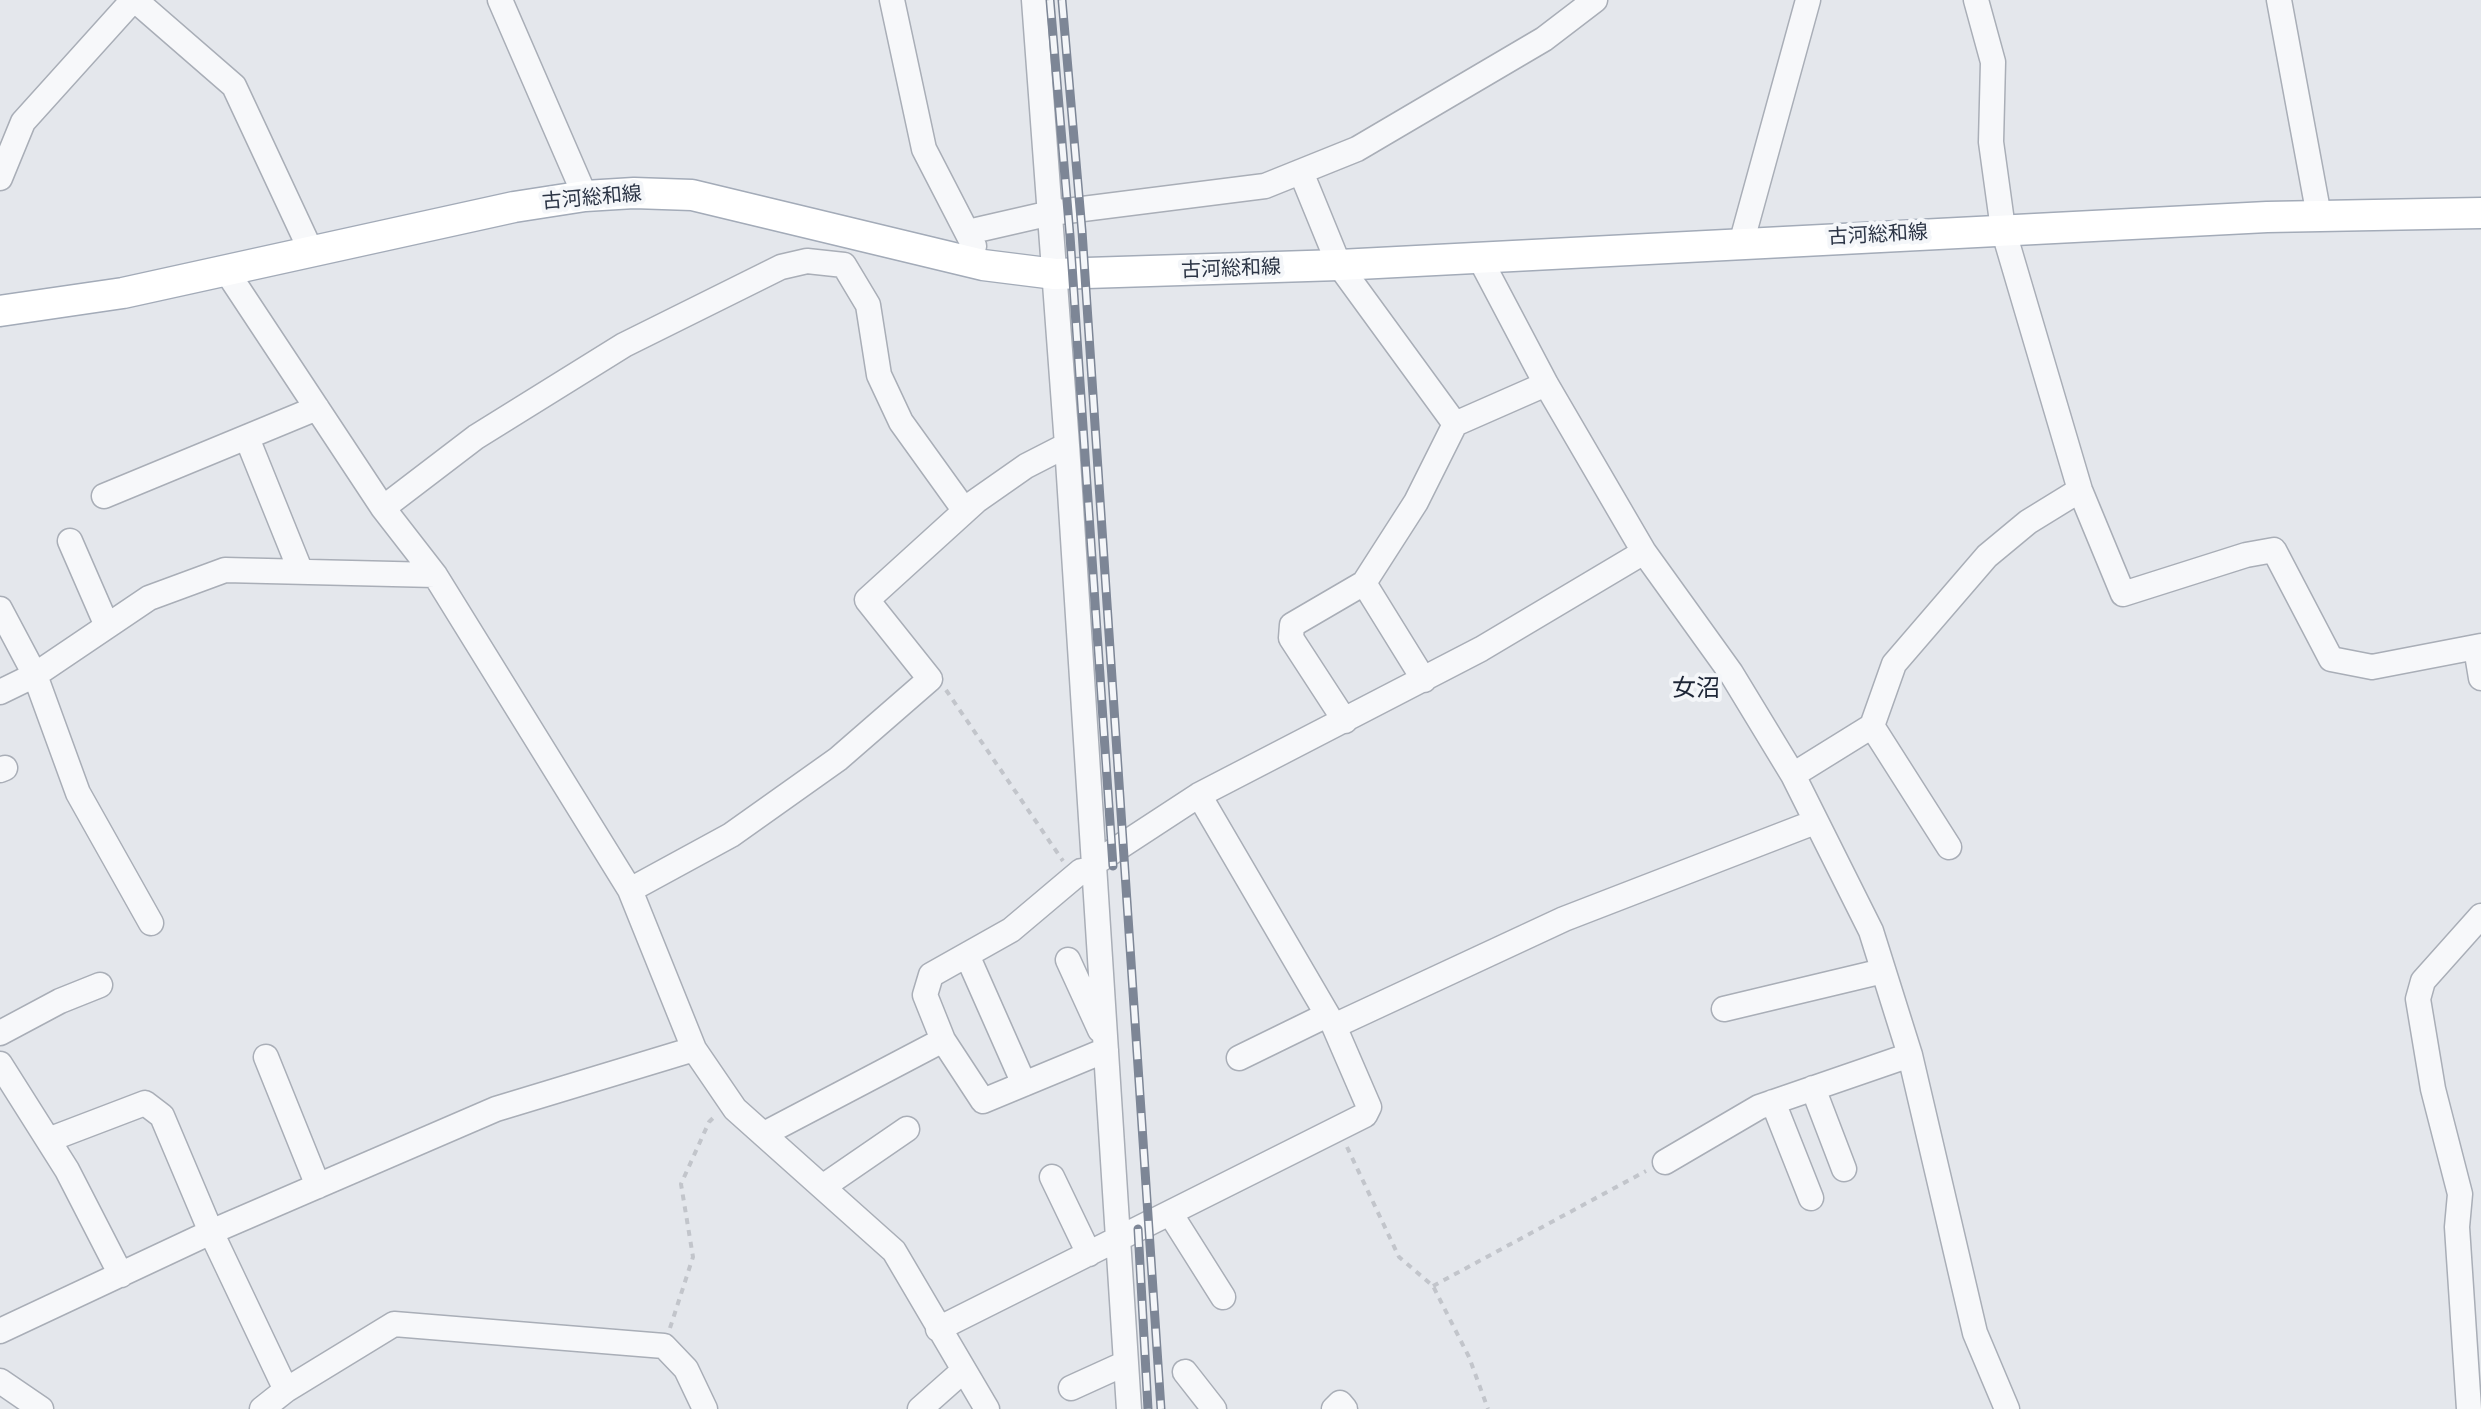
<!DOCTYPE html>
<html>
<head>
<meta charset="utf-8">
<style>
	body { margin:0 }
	canvas { display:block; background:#e4e7ec }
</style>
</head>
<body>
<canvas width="2481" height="1409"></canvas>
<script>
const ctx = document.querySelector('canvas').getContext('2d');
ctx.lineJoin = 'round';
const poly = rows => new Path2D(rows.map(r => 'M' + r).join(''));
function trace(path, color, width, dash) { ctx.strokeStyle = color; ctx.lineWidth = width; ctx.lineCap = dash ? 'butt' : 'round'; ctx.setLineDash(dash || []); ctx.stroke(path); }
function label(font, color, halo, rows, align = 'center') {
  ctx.font = font + ' "Titillium Web","Noto Sans JP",sans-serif'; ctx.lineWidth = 8; ctx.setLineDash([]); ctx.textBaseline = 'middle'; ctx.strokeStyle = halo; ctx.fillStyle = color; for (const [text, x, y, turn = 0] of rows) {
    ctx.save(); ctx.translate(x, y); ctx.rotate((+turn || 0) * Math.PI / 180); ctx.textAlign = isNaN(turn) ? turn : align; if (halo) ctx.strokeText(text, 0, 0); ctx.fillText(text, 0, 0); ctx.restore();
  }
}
const minor = poly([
	[135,0,234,86,311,251],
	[500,0,585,196],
	[892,0,924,149,974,246],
	[1034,0,1067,445,1129,1409],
	[1976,0,1993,62,1991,142,2003,229,2080,490,2123,594,2246,555,2274,550,2331,659,2372,667,2481,646],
	[2279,0,2319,216],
	[1301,172,1339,265,1455,424],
	[0,178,23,122,133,0],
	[968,232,1051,213,1265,186,1357,149,1544,39,1595,0],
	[1741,244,1808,0],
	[1479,257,1546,384,1644,552,1731,673,1793,775,1871,931,1910,1055,1975,1333,2007,1409],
	[225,269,383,508,435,575,630,890,694,1049,735,1109,894,1251,987,1409],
	[247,438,301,572],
	[104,496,317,408],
	[383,508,476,437,624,345,781,267,807,261,844,265,868,305,879,375,901,422,965,511],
	[70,541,107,626],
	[1364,583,1424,680],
	[0,609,35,675,78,793,151,923],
	[2476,648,2481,678],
	[0,692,35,675,149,598,225,570,435,575],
	[1345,721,1291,638,1292,625,1364,583,1416,502,1455,424,1546,384],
	[1872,726,1949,847],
	[0,770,5,768],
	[1793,775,1872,726,1894,664,1987,556,2028,522,2080,490],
	[1095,863,1199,795,1481,649,1644,552],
	[1081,871,1011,930,931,975,925,995,943,1040,983,1101,1106,1050],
	[630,890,731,835,838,759,930,679,867,600,976,501,1026,466,1067,445],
	[967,955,1024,1084],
	[1068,960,1100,1030],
	[1724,1009,1883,971],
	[1334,1026,1564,919,1815,822],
	[0,1033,60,1001,100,985],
	[266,1057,318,1186],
	[1239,1058,1327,1015],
	[0,1064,67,1170,121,1275],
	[1813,1088,1844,1169],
	[1773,1102,1811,1198],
	[764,1134,943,1040],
	[48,1140,145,1103,162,1116,211,1232,286,1390],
	[1665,1162,1759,1107,1910,1055],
	[1052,1177,1089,1254],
	[824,1186,907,1129],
	[1170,1213,1223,1297],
	[938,1329,1365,1115,1369,1107,1334,1026,1199,795],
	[0,1331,211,1232,496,1109,694,1049],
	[1185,1372,1214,1409],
	[0,1381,41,1409],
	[1071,1388,1126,1363],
	[262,1409,286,1390,394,1324,664,1346,686,1369,705,1409],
	[920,1409,964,1370],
	[1334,1409,1340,1403,1345,1409],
	[2469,1409,2457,1227,2460,1194,2433,1089,2418,999,2423,981,2481,916]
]);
const major = poly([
	[0,311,123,293,514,207,585,196,634,193,692,195,983,265,1055,274,1339,265,2267,217,2481,213]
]);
trace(minor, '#a9aeb7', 27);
trace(major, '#a3abb8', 33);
trace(poly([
	[946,690,1063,861],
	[1347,1147,1399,1257,1433,1286,1469,1357,1488,1409],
	[1433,1286,1646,1171],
	[670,1328,693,1257,681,1184,709,1122,716,1115]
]), '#c2c5cb', 4, [6, 6]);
trace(minor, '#f7f8fa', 24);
trace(major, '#fff', 30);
const rail = poly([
	[1050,0,1070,236,1113,866],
	[1062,0,1082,231,1161,1409],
	[1138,1229,1148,1409]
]);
trace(rail, '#7d8696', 9);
trace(rail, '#f4f6f9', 6, [18]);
label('20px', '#2b3445', '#f4f6f9', [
	["古河総和線",592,199,-5],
	["古河総和線",1878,236,-3],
	["古河総和線",1231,270,-2]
]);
label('24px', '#1d2536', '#f4f6f9', [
	["女沼",1696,690]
]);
</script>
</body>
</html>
